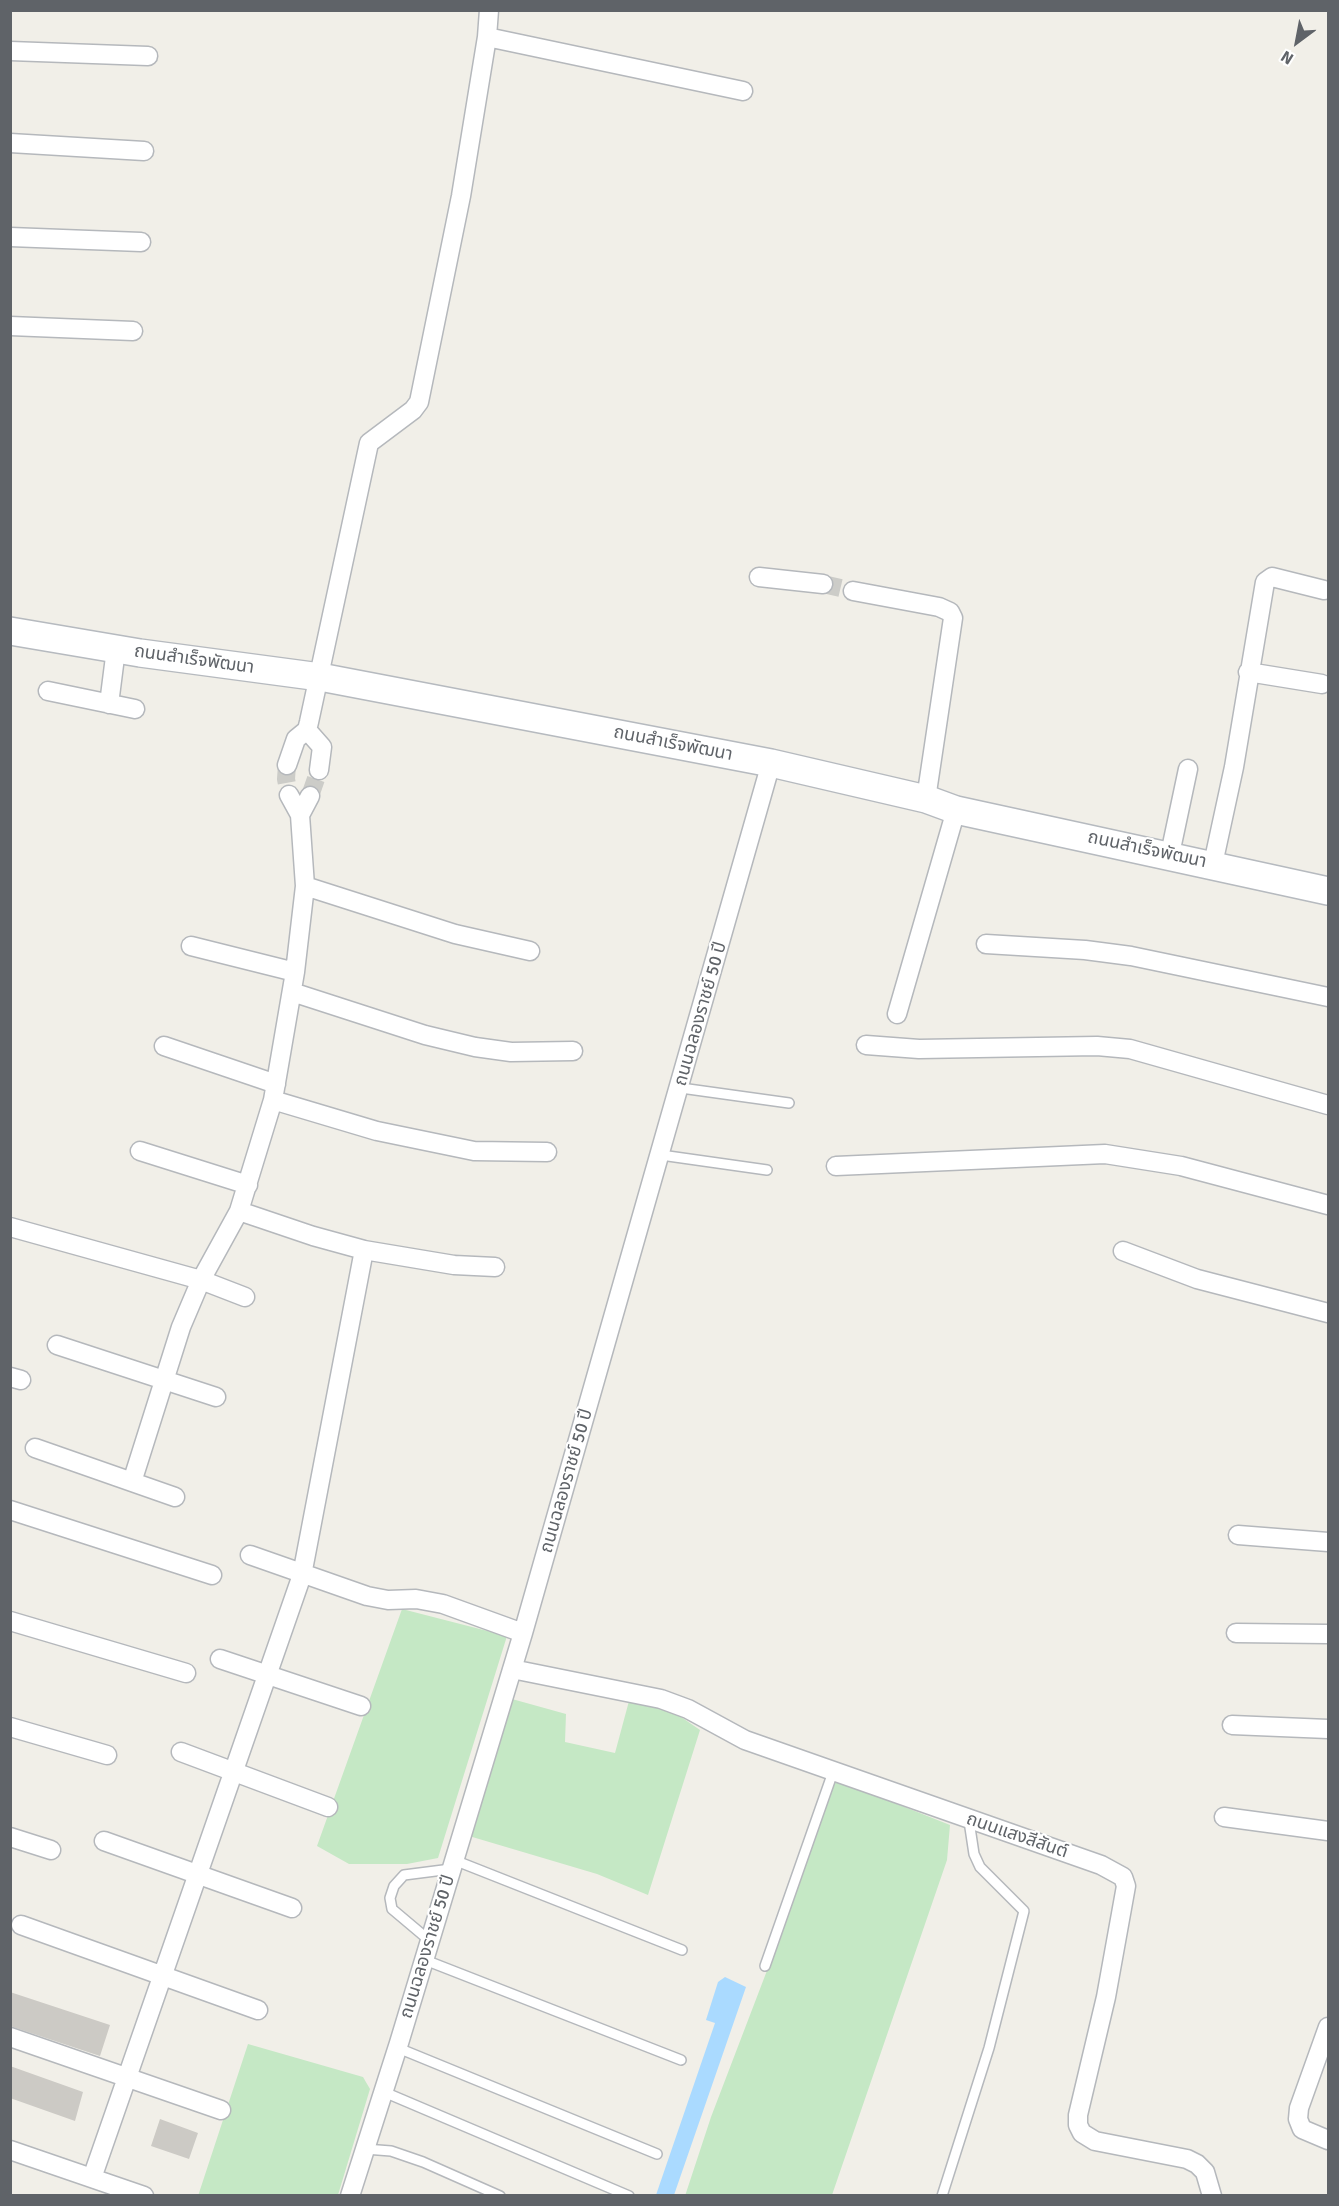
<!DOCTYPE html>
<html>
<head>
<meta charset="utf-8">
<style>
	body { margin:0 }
	#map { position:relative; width:1339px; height:2206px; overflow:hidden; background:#f1efe8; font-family:Signika,sans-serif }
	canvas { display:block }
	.frame { position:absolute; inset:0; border:12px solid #5f6368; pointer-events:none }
	.north { position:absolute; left:1267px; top:12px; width:60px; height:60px; -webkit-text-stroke:4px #fff; paint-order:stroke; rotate:212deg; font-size:16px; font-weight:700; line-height:24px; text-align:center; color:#5f6368 }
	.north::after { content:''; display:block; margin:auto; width:21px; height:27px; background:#5f6368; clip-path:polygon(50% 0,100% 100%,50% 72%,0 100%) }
</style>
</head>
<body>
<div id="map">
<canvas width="1339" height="2206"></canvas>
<div class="frame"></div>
<div class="north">N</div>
</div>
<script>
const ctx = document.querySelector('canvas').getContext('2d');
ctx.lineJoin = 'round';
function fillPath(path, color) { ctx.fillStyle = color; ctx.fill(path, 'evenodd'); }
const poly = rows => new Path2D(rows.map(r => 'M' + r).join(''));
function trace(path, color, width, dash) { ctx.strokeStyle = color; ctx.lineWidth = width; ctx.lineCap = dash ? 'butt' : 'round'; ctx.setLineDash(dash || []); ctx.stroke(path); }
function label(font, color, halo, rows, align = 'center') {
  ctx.font = font + ' Signika,"Noto Sans Thai",sans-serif'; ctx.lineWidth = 4.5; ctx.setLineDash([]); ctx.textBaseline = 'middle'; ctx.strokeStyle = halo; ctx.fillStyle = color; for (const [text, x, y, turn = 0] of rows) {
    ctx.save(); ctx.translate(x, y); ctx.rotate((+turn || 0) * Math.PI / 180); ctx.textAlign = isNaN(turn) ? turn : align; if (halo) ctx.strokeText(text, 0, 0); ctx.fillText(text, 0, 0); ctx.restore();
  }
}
fillPath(poly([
	[402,1609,507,1636,438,1858,407,1864,349,1864,317,1846],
	[512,1699,566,1714,565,1742,615,1753,629,1701,671,1710,700,1730,648,1895,597,1874,469,1836],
	[834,1779,950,1825,947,1860,832,2195,685,2196,711,2117,776,1947],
	[248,2044,363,2077,370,2089,338,2195,198,2196]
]), '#c5e8c5');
fillPath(poly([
	[725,1977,746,1987,674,2195,656,2195,715,2023,706,2020,718,1982]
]), '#aadaff');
fillPath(poly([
	[10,1992,110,2025,100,2056,10,2026],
	[10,2066,83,2092,75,2121,10,2098],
	[160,2119,198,2133,189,2159,151,2146]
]), '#cccac5');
trace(poly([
	[823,584,853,591],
	[287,765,286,779,289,795],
	[310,796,319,770]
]), '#ccccc8', 18, [18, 9]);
const lane = poly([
	[681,1088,789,1103],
	[661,1155,767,1170],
	[454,1860,682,1950],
	[430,1941,392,1909,390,1898,394,1886,404,1875,451,1869],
	[425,1960,681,2060],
	[765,1966,833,1772],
	[398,2048,657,2154],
	[384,2092,629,2196],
	[365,2149,391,2151,423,2162,500,2196],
	[942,2196,989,2048,1024,1911,980,1867,974,1854,969,1821]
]);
const street = poly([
	[487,37,743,91],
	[10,51,148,56],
	[10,143,144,151],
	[10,237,141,242],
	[10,326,133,331],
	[759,577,823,584],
	[853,591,939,607,950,612,953,618,926,799],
	[1248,672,1322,684],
	[48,691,135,709],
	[109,704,116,649],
	[307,730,322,747,319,770],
	[287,765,296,739,307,730,309,722,369,443,413,410,419,402,461,196,487,37,489,10],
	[300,815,310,796],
	[1170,854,1188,769],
	[1213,864,1234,767,1265,582,1272,577,1324,590],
	[305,886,455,934,530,951],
	[986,944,1085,950,1131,956,1328,997],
	[191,946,295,972],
	[292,992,425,1035,475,1047,511,1052,573,1051],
	[897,1014,956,810],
	[866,1045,919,1049,1097,1046,1130,1049,1328,1105],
	[164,1046,276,1084],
	[273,1100,377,1131,474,1151,547,1152],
	[140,1151,248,1185],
	[836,1166,1105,1154,1181,1166,1328,1205],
	[239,1211,313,1236,364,1250,454,1265,495,1267],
	[10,1227,201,1280,245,1297],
	[1123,1251,1197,1279,1328,1313],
	[57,1345,216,1397],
	[10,1377,21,1380],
	[35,1448,175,1497],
	[132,1482,181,1327,201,1280,239,1211,273,1100,295,972,305,886,300,815,289,795],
	[10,1510,212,1575],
	[1238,1535,1328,1542],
	[250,1555,367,1596,388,1600,416,1599,443,1604,523,1633],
	[10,1621,186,1673],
	[1236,1633,1328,1634],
	[220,1659,361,1706],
	[512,1669,661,1699,688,1709,745,1740,1101,1865,1123,1877,1126,1886,1106,1997,1078,2115,1078,2125,1082,2133,1095,2141,1187,2159,1197,2164,1205,2172,1212,2196],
	[1232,1725,1328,1729],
	[10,1727,107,1755],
	[181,1752,328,1807],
	[1224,1817,1328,1831],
	[10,1837,51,1850],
	[104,1841,292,1908],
	[21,1925,258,2010],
	[1328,2027,1299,2108,1298,2119,1302,2129,1328,2140],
	[10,2037,221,2110],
	[10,2150,144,2196],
	[92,2178,302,1575,364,1250],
	[350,2196,399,2043,523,1633,771,763]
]);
const secondary = poly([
	[10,631,140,653,320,677,771,763,926,799,956,810,1328,891]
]);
trace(lane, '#b5b8bc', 12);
trace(street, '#b5b8bc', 21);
trace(secondary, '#b6babf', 30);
trace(lane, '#fff', 9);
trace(street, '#fff', 18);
trace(secondary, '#fff', 27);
label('18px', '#5f6368', '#fff', [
	["ถนนสำเร็จพัฒนา",194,660,8],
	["ถนนสำเร็จพัฒนา",673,744,11],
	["ถนนสำเร็จพัฒนา",1147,850,12],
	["ถนนฉลองราชย์ 50 ปี",701,1014,-74],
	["ถนนฉลองราชย์ 50 ปี",567,1481,-74],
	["ถนนแสงสีสันต์",1017,1836,19],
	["ถนนฉลองราชย์ 50 ปี",428,1947,-73]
]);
</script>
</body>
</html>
